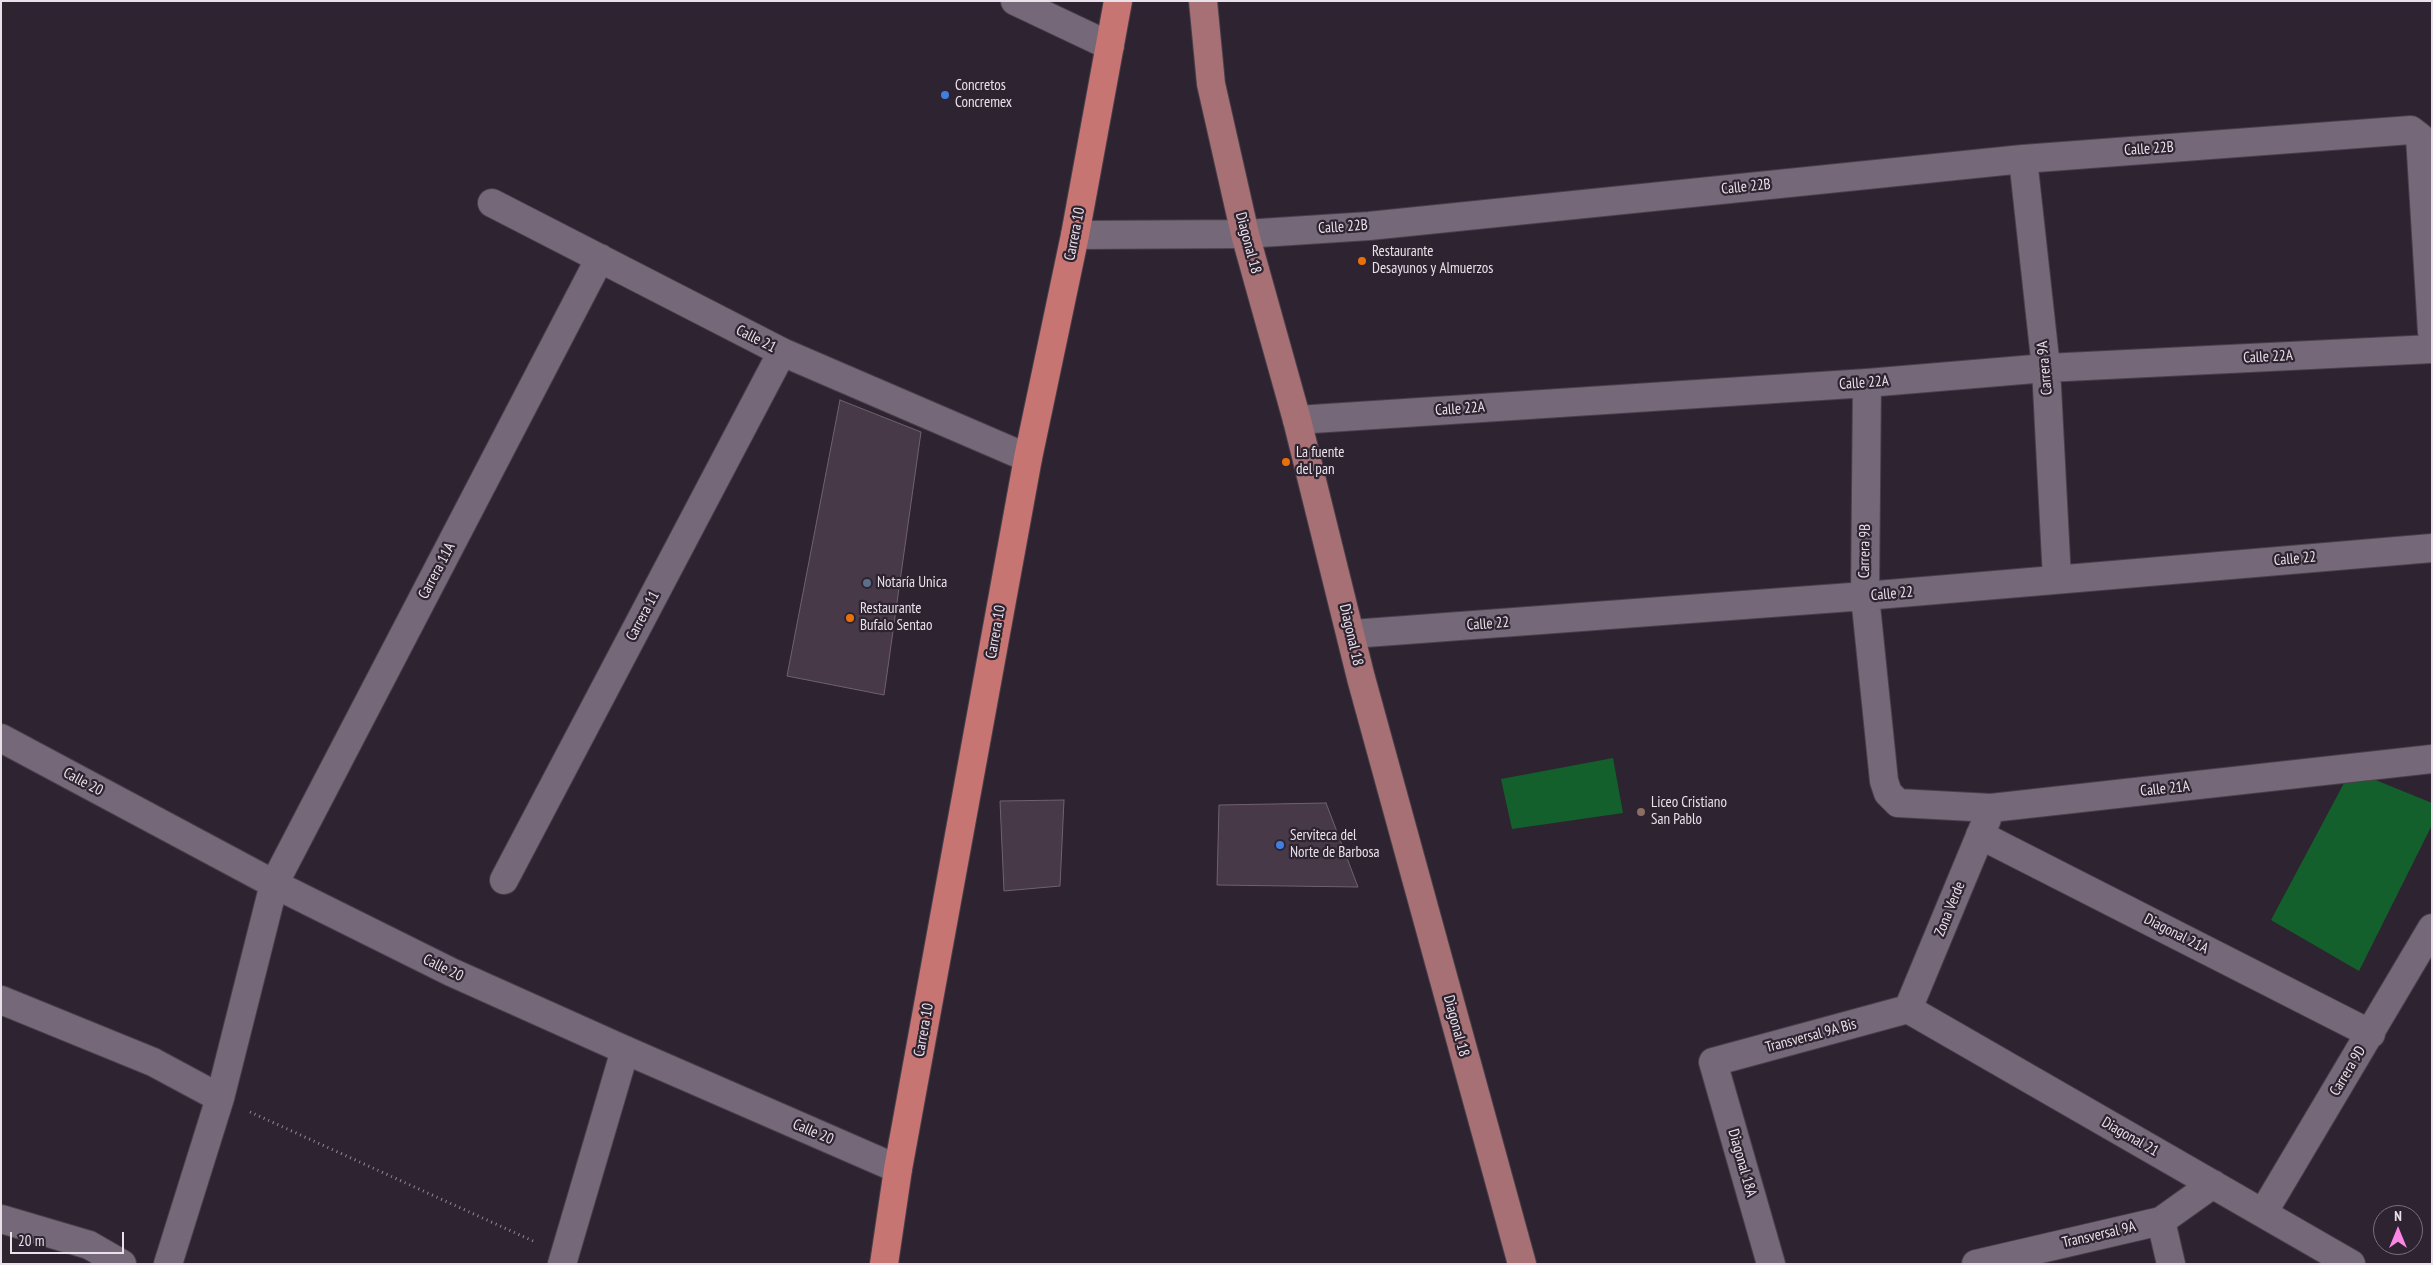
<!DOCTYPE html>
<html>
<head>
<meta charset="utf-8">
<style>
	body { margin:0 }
	#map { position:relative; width:2433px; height:1265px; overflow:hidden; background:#2e2330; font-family:"PT Sans Narrow",sans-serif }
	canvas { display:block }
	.frame { position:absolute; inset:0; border:2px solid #e9e1ea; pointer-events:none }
	.north { position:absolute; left:2373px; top:1205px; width:50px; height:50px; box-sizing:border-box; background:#2e2330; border:1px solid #796f7a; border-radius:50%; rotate:0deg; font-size:14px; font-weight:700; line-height:20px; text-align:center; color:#e9e1ea }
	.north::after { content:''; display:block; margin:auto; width:18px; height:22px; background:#fc86e3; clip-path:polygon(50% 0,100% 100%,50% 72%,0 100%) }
	.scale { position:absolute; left:10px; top:1232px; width:114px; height:22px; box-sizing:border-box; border:2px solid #e9e1ea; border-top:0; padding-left:6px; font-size:15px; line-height:18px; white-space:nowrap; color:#e9e1ea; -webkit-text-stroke:4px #2e2330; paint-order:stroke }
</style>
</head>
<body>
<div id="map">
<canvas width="2433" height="1265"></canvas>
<div class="frame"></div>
<div class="north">N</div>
<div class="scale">20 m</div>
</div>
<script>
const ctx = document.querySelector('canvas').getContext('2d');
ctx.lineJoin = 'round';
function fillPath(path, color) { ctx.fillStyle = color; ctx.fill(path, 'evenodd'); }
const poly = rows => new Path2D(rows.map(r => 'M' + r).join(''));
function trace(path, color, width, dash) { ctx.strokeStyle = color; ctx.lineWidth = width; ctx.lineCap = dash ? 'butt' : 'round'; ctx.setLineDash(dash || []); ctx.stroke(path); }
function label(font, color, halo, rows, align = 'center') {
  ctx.font = font + ' "PT Sans Narrow",sans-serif'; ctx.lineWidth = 4.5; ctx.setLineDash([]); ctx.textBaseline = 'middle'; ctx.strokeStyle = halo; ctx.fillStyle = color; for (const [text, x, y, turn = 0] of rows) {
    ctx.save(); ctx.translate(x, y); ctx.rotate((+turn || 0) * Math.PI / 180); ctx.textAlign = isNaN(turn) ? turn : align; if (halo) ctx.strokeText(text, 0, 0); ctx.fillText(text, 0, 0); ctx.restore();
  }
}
fillPath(poly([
	[1613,758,1623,813,1512,829,1501,779],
	[2351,770,2432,803,2432,825,2359,971,2271,920]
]), '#13602c');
const building = poly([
	[840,400,921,432,884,695,787,676,840,400],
	[1064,800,1060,886,1004,891,1000,801,1064,800],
	[1326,803,1358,887,1217,885,1219,805,1326,803]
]);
fillPath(building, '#473947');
trace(building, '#706170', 1);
const minor = poly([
	[1015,1,1110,46],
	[2023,159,2046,368,2057,579],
	[492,203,782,352,1028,458],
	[1075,235,1245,234,1369,226,2023,159,2411,130,2420,137,2432,332],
	[1867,383,1865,596,1884,781,1888,793,1898,803,1991,808,2432,759],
	[1297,420,1867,383,2046,368,2432,349],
	[1352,634,1865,596,2432,548],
	[1,738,274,884,451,972,625,1050,898,1169],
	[1980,835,2371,1034],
	[504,880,782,352],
	[1,1000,153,1062,220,1098],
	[1908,1009,2351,1264],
	[1908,1009,1987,819],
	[2263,1213,2432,928],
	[1,1219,89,1245,122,1264],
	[2161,1221,2171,1264],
	[168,1264,220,1098,274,884,600,258],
	[562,1264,625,1050],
	[1771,1264,1713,1062,1908,1009],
	[1976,1264,2161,1221,2213,1184]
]);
const major = poly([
	[1203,1,1211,84,1245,234,1297,420,1361,678,1522,1264]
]);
const highway = poly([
	[884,1264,898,1169,1028,458,1075,235,1118,1]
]);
trace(minor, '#493f4a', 30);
trace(major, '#493f4a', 30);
trace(highway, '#493f4a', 30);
trace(poly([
	[250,1112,533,1241]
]), '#928994', 3, [1, 4]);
trace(minor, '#756878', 28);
trace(major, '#a67074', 28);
trace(highway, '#c67572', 28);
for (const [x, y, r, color] of [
	[945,95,5,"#3f7fe0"],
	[1362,261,5,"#e8710a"],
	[1286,462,5,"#e8710a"],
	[867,583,5,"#5c6f8a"],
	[850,618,5,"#e8710a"],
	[1641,812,5,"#8d6e63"],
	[1280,845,5,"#3f7fe0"]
]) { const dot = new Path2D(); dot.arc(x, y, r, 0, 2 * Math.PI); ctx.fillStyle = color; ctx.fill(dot); trace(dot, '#2e2330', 2); }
label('15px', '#e9e1ea', '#2e2330', [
	["Concretos",955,86],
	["Concremex",955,103],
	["Restaurante",1372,252],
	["Desayunos y Almuerzos",1372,269],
	["La fuente",1296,453],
	["del pan",1296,470],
	["Notaría Unica",877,583],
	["Restaurante",860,609],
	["Bufalo Sentao",860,626],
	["Liceo Cristiano",1651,803],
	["San Pablo",1651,820],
	["Serviteca del",1290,836],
	["Norte de Barbosa",1290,853]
], 'left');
label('15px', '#e9e1ea', '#2e2330', [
	["Calle 22B",2149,149,-4],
	["Calle 22B",1746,187,-6],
	["Calle 22B",1343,227,-4],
	["Carrera 10",1075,234,-79],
	["Diagonal 18",1248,243,75],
	["Calle 21",756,339,27],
	["Calle 22A",2268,357,-3],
	["Carrera 9A",2045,368,-95],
	["Calle 22A",1864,383,-4],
	["Calle 22A",1460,409,-4],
	["Carrera 9B",1865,551,-89],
	["Calle 22",2295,559,-5],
	["Carrera 11A",437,571,-62],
	["Calle 22",1892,594,-5],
	["Carrera 11",643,616,-62],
	["Calle 22",1488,624,-4],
	["Carrera 10",996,632,-80],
	["Diagonal 18",1351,635,77],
	["Calle 20",83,782,28],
	["Calle 21A",2165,789,-6],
	["Zona Verde",1950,909,-68],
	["Diagonal 21A",2176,934,27],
	["Calle 20",443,968,26],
	["Diagonal 18",1456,1026,75],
	["Carrera 10",924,1030,-80],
	["Transversal 9A Bis",1811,1036,-15],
	["Carrera 9D",2348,1071,-59],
	["Calle 20",813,1132,23],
	["Diagonal 21",2130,1137,30],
	["Diagonal 18A",1742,1163,74],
	["Transversal 9A",2099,1235,-13]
]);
</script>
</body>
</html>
